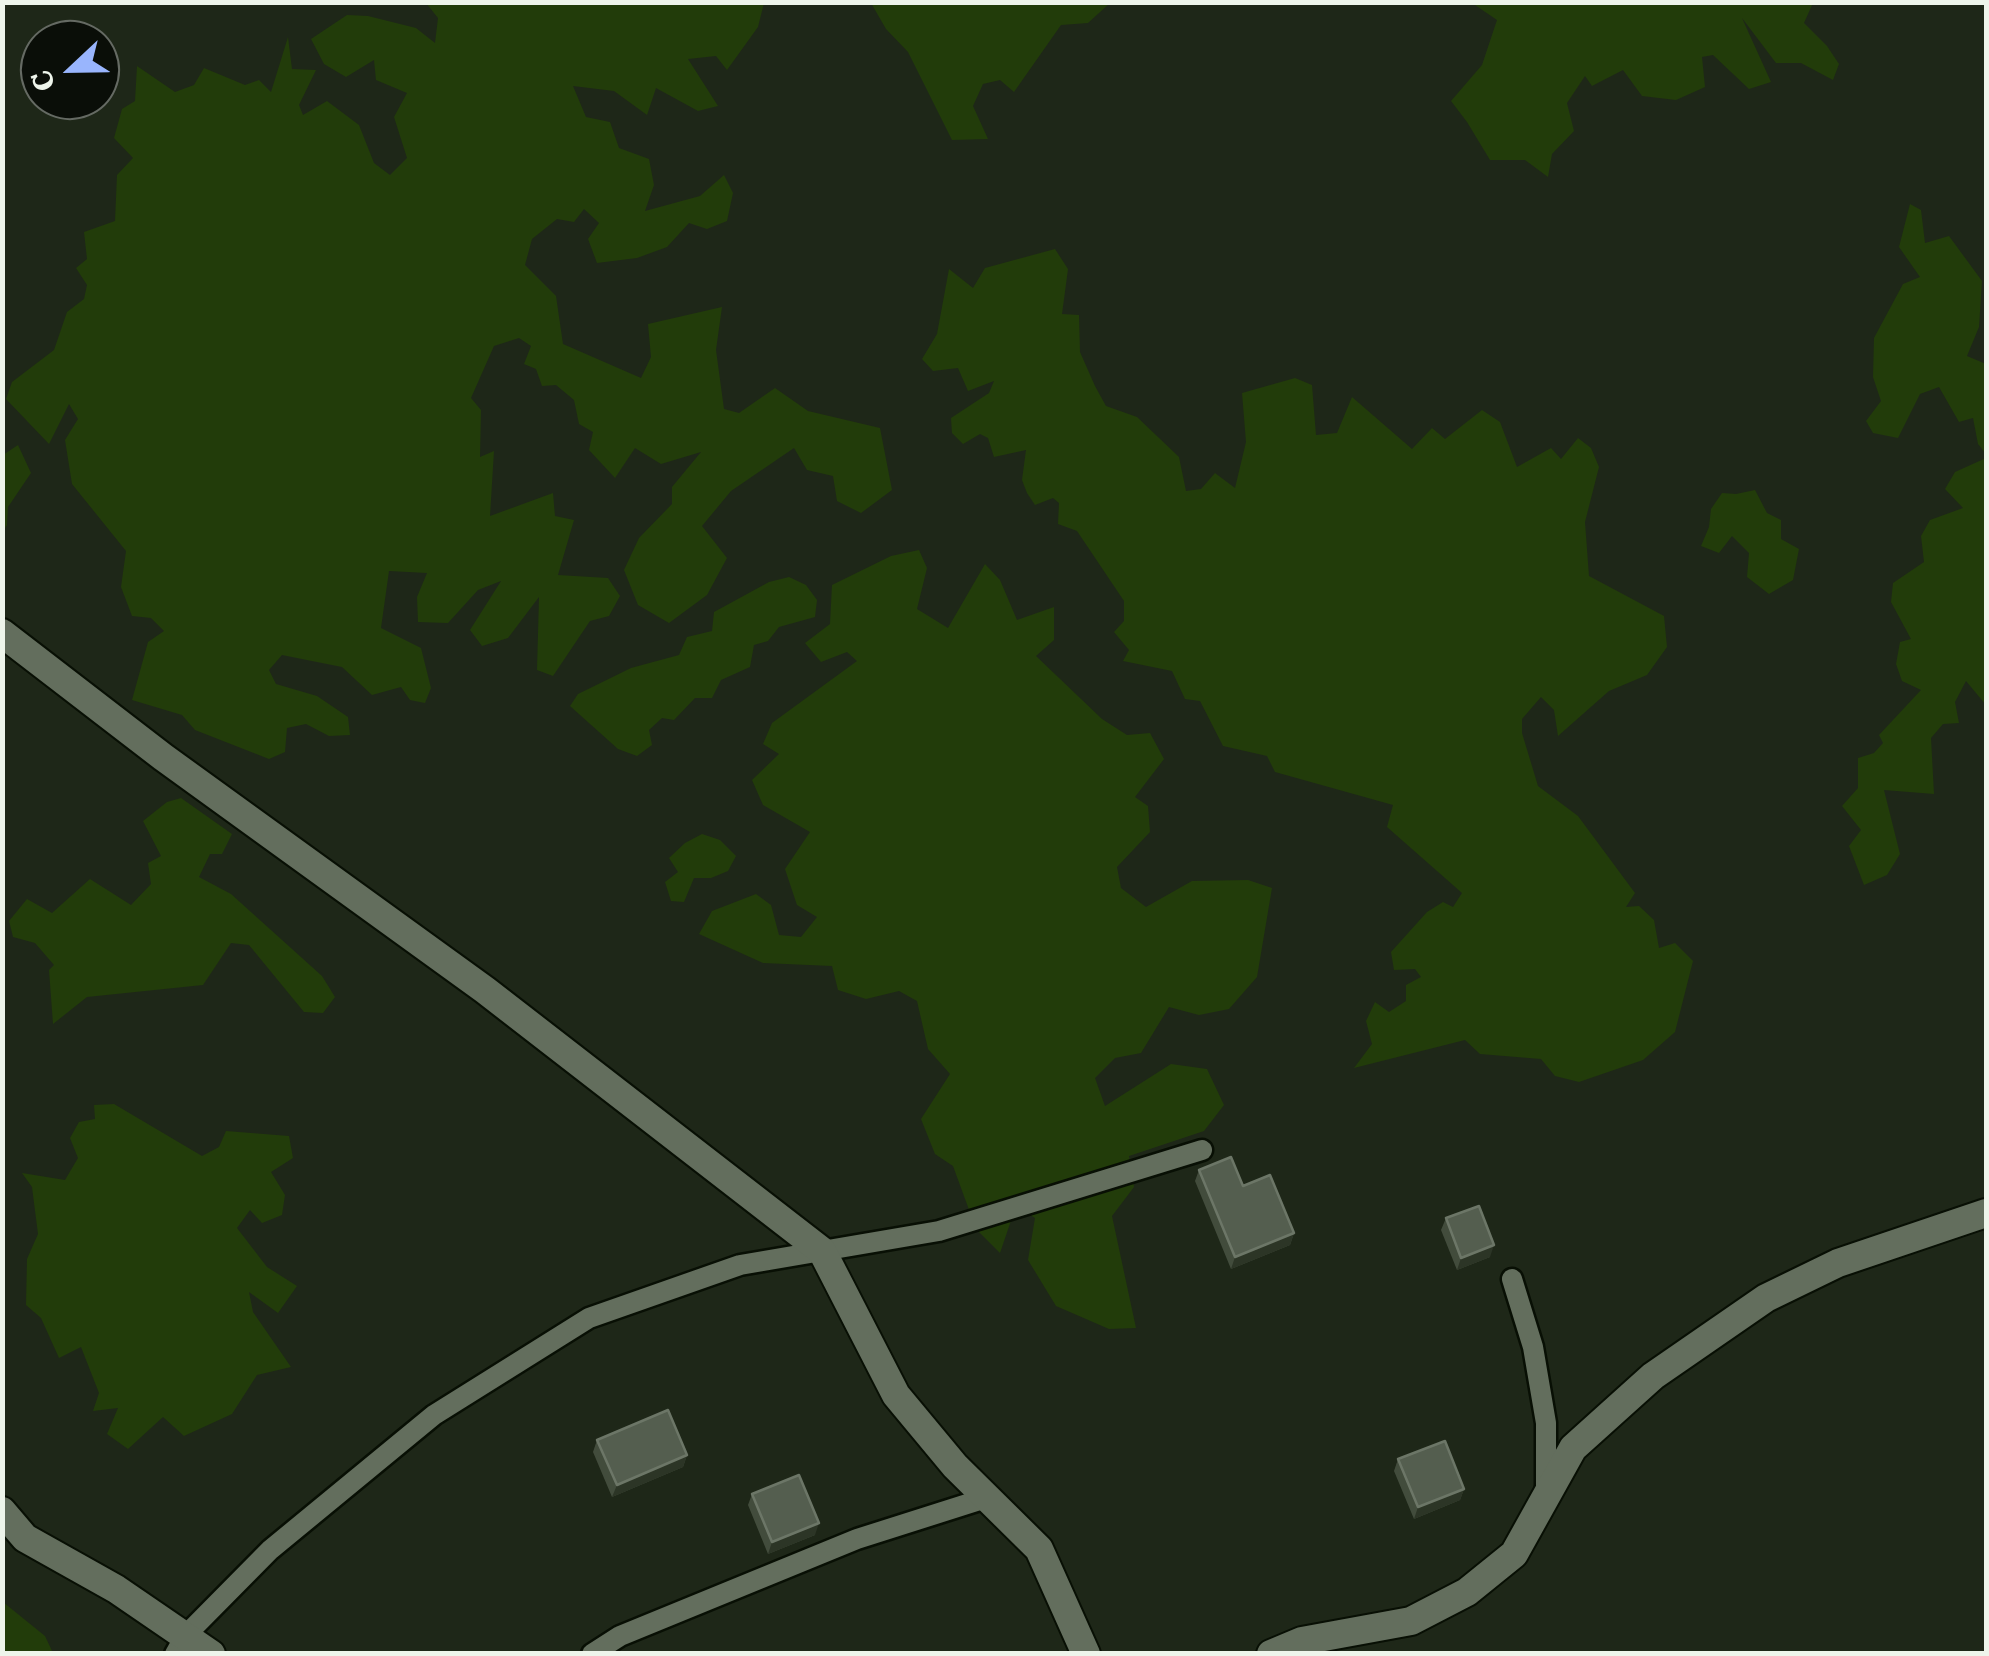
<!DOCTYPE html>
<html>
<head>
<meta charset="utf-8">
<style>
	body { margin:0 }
	#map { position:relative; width:1989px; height:1656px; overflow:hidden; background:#1e2718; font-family:"Roboto Serif",serif }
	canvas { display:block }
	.frame { position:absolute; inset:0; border:5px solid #eef5eb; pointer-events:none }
	.north { position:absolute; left:20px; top:20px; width:100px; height:100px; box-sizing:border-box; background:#0a0e08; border:2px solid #656a63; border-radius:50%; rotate:248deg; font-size:28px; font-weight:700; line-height:40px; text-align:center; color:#eef5eb }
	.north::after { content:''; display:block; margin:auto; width:35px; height:45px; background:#99b5fd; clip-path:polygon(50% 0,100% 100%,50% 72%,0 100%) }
</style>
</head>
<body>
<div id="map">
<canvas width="1989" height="1656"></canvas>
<div class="frame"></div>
<div class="north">С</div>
</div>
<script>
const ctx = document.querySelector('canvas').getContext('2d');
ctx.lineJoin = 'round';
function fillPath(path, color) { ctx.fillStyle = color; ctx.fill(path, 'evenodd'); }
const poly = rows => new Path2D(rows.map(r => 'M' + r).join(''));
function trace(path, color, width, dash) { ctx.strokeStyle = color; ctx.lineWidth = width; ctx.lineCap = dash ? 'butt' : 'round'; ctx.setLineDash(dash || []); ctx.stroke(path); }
fillPath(poly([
	[426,3,764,3,758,27,727,70,716,56,688,59,718,106,698,111,656,88,647,115,614,91,573,86,586,117,610,122,619,148,649,159,654,185,645,211,700,196,724,175,733,193,727,221,707,229,689,223,667,247,637,258,597,263,588,239,599,223,584,209,574,222,557,219,532,239,525,265,556,296,563,344,641,378,651,357,648,324,722,307,716,350,724,409,739,413,775,388,808,411,880,428,892,490,861,513,837,501,833,476,807,470,794,448,731,491,702,526,727,558,707,595,669,623,638,605,624,570,639,538,672,504,672,487,701,452,661,464,635,448,615,478,589,450,593,432,579,424,574,400,556,385,542,386,536,369,524,364,531,346,519,338,494,346,471,398,481,410,480,457,494,451,490,516,553,493,555,516,574,520,558,575,608,578,620,596,609,616,590,621,553,676,537,670,539,597,508,638,482,646,470,630,501,581,478,590,448,623,418,622,417,597,427,573,389,571,381,628,421,648,431,688,425,703,410,700,401,687,372,695,342,667,282,655,269,670,276,684,317,696,348,717,350,735,329,736,306,724,287,728,285,752,269,759,195,730,182,715,132,700,148,642,164,631,151,618,132,616,121,587,126,551,72,484,65,440,78,419,69,404,49,444,6,399,12,382,54,350,67,312,84,299,87,285,76,268,87,259,84,232,115,221,117,175,133,158,114,138,122,109,135,101,137,66,175,92,194,85,204,68,245,85,259,80,271,92,288,37,292,69,316,70,299,105,303,115,327,101,359,125,374,163,390,175,407,158,394,117,407,93,376,80,374,60,346,77,324,64,311,39,347,15,368,16,416,28,435,43,438,18],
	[871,3,1110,3,1088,23,1061,25,1014,92,1000,80,983,84,973,106,988,139,952,140,908,52,886,29],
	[1472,3,1813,3,1804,23,1827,46,1839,64,1833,80,1801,63,1776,63,1742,18,1771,82,1749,89,1713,55,1702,57,1705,87,1676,100,1642,96,1623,70,1592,86,1585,76,1567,103,1574,131,1552,154,1548,177,1525,160,1490,160,1467,122,1451,101,1482,65,1497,20],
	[1910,204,1921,210,1925,243,1949,236,1982,281,1979,327,1967,356,1986,364,1986,454,1978,444,1973,418,1959,422,1939,387,1920,394,1898,438,1873,433,1866,421,1881,401,1873,377,1874,338,1903,284,1920,277,1899,247],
	[1055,249,1068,269,1062,314,1079,315,1080,352,1095,386,1106,406,1137,417,1179,457,1186,491,1201,489,1215,473,1235,488,1246,442,1242,393,1295,378,1312,385,1316,435,1337,433,1352,397,1412,449,1432,428,1445,439,1482,410,1500,422,1517,467,1551,448,1561,459,1578,438,1591,448,1599,467,1585,522,1589,576,1664,616,1667,647,1647,675,1609,691,1558,736,1554,710,1541,697,1522,719,1522,733,1538,786,1578,816,1635,893,1626,907,1639,906,1654,920,1659,948,1675,943,1693,961,1675,1032,1643,1060,1579,1082,1555,1076,1541,1059,1480,1054,1465,1040,1354,1068,1372,1044,1366,1021,1375,1002,1389,1012,1406,1001,1406,985,1421,977,1415,969,1394,970,1391,952,1427,912,1443,902,1453,907,1462,893,1387,827,1393,805,1275,772,1267,756,1223,746,1200,701,1185,699,1172,671,1123,661,1129,650,1114,632,1124,621,1124,601,1077,531,1058,524,1059,503,1053,498,1035,505,1027,493,1022,480,1026,450,994,457,988,438,980,434,963,444,952,433,951,418,989,393,994,381,968,391,958,368,933,371,922,359,937,334,949,269,973,288,985,268],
	[18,445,31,473,8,507,7,525,3,531,3,455],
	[1986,458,1986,705,1966,681,1955,702,1959,723,1943,724,1931,738,1934,794,1884,790,1900,854,1887,875,1864,885,1849,846,1861,830,1842,806,1858,788,1858,758,1874,753,1883,743,1879,735,1921,690,1902,681,1896,664,1900,642,1911,639,1891,602,1893,583,1924,562,1921,536,1930,520,1963,508,1945,489,1955,472],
	[1755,490,1767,513,1781,520,1781,539,1799,549,1793,580,1769,594,1747,577,1749,553,1732,536,1719,553,1701,546,1709,527,1711,509,1722,493,1736,494],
	[919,550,927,568,917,609,948,628,985,564,1000,580,1017,620,1054,607,1054,640,1036,656,1102,719,1127,735,1150,733,1164,759,1135,797,1148,806,1150,832,1117,867,1121,888,1146,907,1192,881,1248,880,1272,888,1257,977,1229,1009,1199,1015,1169,1007,1141,1053,1115,1058,1095,1078,1105,1106,1171,1064,1207,1069,1224,1105,1204,1131,1129,1156,1134,1187,1112,1216,1136,1328,1109,1329,1056,1306,1028,1260,1035,1218,1016,1206,1000,1253,976,1229,953,1166,935,1154,921,1119,950,1074,928,1049,917,1001,899,991,866,999,838,990,832,966,763,963,699,934,712,911,756,894,771,905,779,935,801,937,817,917,797,905,785,869,810,832,763,805,752,780,779,754,763,744,772,723,857,661,847,652,821,662,805,643,830,624,832,585,891,556],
	[789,577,806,585,817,600,815,617,779,627,768,641,754,645,750,667,721,680,712,698,695,698,674,720,662,718,649,730,652,745,637,756,618,749,570,706,578,694,631,668,679,655,687,637,712,631,714,612,769,582],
	[181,798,232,834,222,854,210,854,199,877,231,894,322,976,335,997,323,1013,304,1012,249,945,231,943,203,985,87,997,53,1024,49,970,54,965,35,943,13,937,9,921,27,899,52,913,90,879,131,905,151,884,148,863,161,856,143,821,167,802],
	[702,834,720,840,736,856,728,871,711,878,694,878,684,902,671,901,665,882,678,872,669,858,685,843],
	[114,1104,202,1156,219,1147,226,1131,289,1136,293,1158,271,1172,285,1195,282,1215,262,1223,250,1210,237,1228,267,1267,297,1286,278,1313,249,1292,253,1312,291,1367,257,1375,232,1414,184,1436,163,1417,128,1449,107,1434,118,1408,93,1411,99,1393,81,1347,59,1358,41,1318,26,1305,27,1259,38,1234,32,1187,22,1173,65,1180,78,1158,70,1138,79,1122,95,1119,94,1105],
	[3,1602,45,1636,53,1653,3,1653]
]), '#223c0a');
const service = poly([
	[1512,1279,1533,1347,1546,1423,1546,1495],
	[175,1654,185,1636,270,1550,434,1415,589,1318,740,1265,939,1231,1202,1150],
	[592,1654,620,1636,857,1539,986,1498]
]);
const minor = poly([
	[2,633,163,757,485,990,822,1251,896,1395,955,1466,1039,1549,1086,1654],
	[2,1511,25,1538,116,1589,211,1654],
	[1271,1654,1302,1641,1411,1621,1467,1592,1514,1554,1573,1448,1653,1376,1766,1298,1838,1263,1986,1213]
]);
trace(service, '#080f04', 25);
trace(minor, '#080f04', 32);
trace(service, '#636e5d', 20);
trace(minor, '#636e5d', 28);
fillPath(poly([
	[1199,1170,1243,1186,1294,1233,1290,1245,1231,1269,1195,1181],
	[1446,1218,1490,1257,1457,1270,1441,1230],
	[597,1440,687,1455,683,1467,612,1497,593,1452],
	[1398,1459,1464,1489,1460,1500,1414,1519,1394,1471],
	[752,1494,815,1535,768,1554,748,1505]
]), '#424c3c');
fillPath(poly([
	[1294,1233,1290,1245,1231,1269,1235,1257],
	[1494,1245,1490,1257,1457,1270,1461,1258],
	[687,1455,683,1467,612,1497,617,1485],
	[1464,1489,1460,1500,1414,1519,1418,1507],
	[819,1523,815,1535,768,1554,772,1542]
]), '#2c3526');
const building = poly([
	[1231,1157,1243,1186,1270,1175,1294,1233,1235,1257,1199,1170,1231,1157],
	[1479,1206,1494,1245,1461,1258,1446,1218,1479,1206],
	[668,1410,687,1455,617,1485,597,1440,668,1410],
	[1445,1441,1464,1489,1418,1507,1398,1459,1445,1441],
	[799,1475,819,1523,772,1542,752,1494,799,1475]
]);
fillPath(building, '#545e4f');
trace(building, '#6c7667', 2.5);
</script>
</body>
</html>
